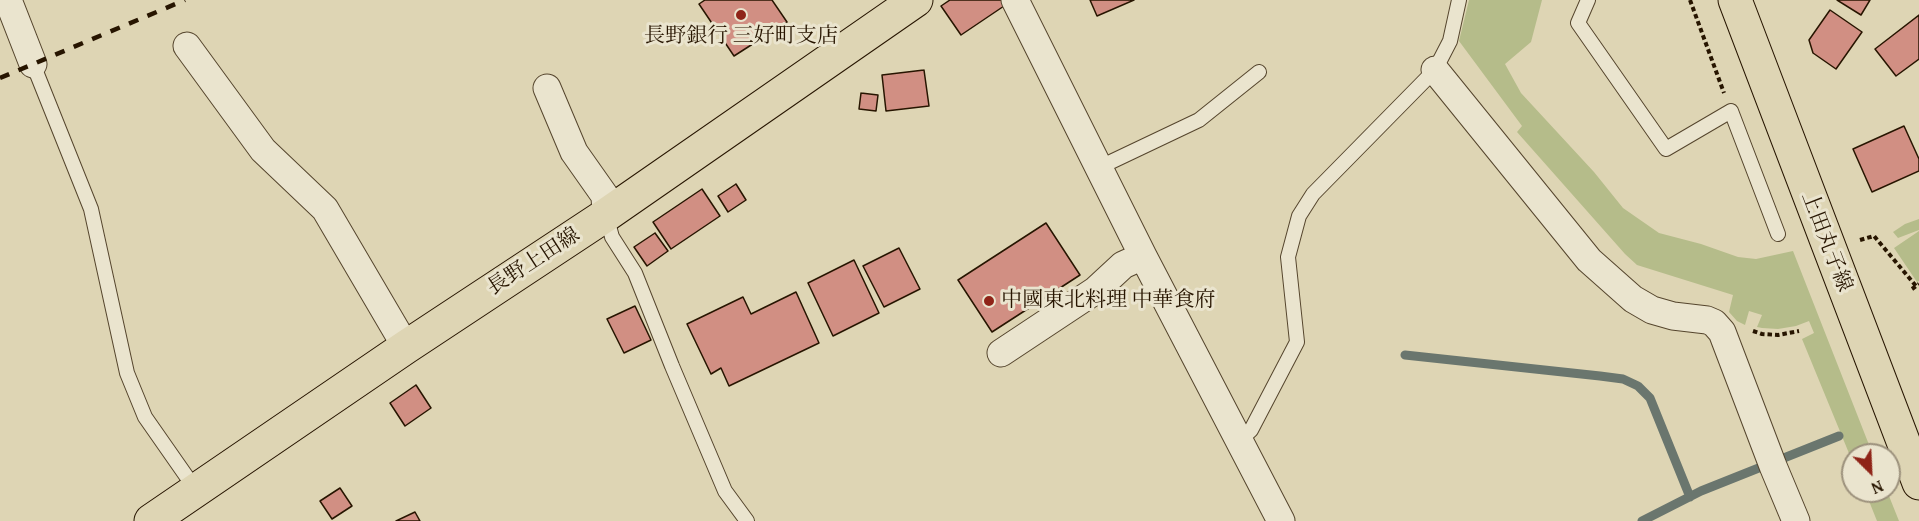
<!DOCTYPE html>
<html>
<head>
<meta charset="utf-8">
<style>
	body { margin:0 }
	#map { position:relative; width:1919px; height:521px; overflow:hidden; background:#ded5b4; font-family:"Gentium Book Plus",serif }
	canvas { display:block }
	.north { position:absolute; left:1841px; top:443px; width:60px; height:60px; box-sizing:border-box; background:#eae4ce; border:2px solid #9c917c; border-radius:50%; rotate:156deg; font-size:16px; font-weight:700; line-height:24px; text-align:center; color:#271500 }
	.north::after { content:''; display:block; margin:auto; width:21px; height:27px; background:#8f2418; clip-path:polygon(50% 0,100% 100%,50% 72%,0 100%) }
</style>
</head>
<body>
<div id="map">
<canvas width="1919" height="521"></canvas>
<div class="north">N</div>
</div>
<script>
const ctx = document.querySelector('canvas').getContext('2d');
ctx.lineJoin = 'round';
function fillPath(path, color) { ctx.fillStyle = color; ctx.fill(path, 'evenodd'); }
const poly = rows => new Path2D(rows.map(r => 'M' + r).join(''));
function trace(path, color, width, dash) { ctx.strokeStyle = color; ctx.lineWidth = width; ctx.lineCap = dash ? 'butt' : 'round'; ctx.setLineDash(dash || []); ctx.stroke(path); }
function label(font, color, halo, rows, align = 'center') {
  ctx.font = font + ' "Gentium Book Plus","Noto Serif JP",serif'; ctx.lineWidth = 6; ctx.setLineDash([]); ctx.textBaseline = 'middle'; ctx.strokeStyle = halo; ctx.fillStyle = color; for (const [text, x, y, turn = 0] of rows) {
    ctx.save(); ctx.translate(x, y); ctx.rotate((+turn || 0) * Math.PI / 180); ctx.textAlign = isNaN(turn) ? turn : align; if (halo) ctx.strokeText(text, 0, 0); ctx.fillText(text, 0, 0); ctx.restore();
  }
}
fillPath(poly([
	[1469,0,1542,0,1531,42,1505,64,1521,93,1594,172,1623,208,1659,233,1701,244,1738,257,1756,259,1793,251,1873,455,1853,455,1853,463,1802,339,1814,333,1809,321,1796,326,1778,329,1762,328,1757,327,1762,315,1749,311,1745,325,1737,321,1729,312,1733,295,1637,265,1625,254,1517,132,1522,126,1459,41],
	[1919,219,1919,230,1898,238,1893,232,1905,224],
	[1919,231,1919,281,1917,282,1894,248],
	[1865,491,1887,491,1899,521,1877,521]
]), '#b5bc8a');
trace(poly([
	[1405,355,1600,376,1623,379,1638,386,1650,398,1690,497],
	[1642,521,1701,491,1839,436]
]), '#6a766e', 9);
const building = poly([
	[705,0,772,0,787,22,734,56,699,4,705,0],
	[950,0,1005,0,1007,4,961,35,941,6,950,0],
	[1090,0,1134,0,1097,16,1090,0],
	[1837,0,1870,0,1861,15,1837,0],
	[1830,10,1862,32,1836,69,1813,53,1809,40,1830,10],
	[1919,15,1919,59,1896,76,1875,49,1919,15],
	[924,70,929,106,886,111,882,75,924,70],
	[861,93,878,95,876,111,859,109,861,93],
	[1904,126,1919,159,1919,171,1872,192,1853,149,1904,126],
	[736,184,746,200,728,212,718,196,736,184],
	[702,189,720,216,671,249,653,222,702,189],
	[1046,223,1080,275,992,332,958,280,1046,223],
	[655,233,668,251,647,266,634,247,655,233],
	[899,248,920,289,884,307,863,266,899,248],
	[854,260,879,313,833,336,808,283,854,260],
	[796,292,819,343,729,386,721,368,711,374,687,324,743,297,751,314,796,292],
	[635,306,651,340,624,353,607,319,635,306],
	[416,385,431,408,405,426,390,403,416,385],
	[340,488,352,506,332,519,320,501,340,488],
	[415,512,420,521,396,521,415,512]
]);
fillPath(building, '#d18f83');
trace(building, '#271500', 1.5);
const lane = poly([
	[1588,0,1578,23,1666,149,1731,111,1778,234],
	[33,64,91,209,127,373,145,417,196,490],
	[1098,168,1199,120,1259,72],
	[606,215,612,237,635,273,672,366,725,491,747,521],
	[1239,441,1251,430,1297,342,1288,257,1299,216,1313,194,1435,70,1450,41,1459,0]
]);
const street = poly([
	[8,0,33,64],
	[1015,0,1143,256,1281,521],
	[187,46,263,150,325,209,406,347],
	[1435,70,1589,260,1633,299,1652,310,1673,316,1707,320,1714,323,1722,332,1773,466,1796,521],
	[547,88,574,152,605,196,606,215],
	[1001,353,1096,290,1123,265,1143,256]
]);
const primary = poly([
	[1735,0,1919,483],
	[151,521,406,347,606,215,916,0]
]);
trace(lane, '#55452d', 16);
trace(street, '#55452d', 29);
trace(primary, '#271500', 35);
trace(poly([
	[1690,0,1724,93],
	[1860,240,1874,236,1916,286],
	[1912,289,1919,284],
	[1753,331,1762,334,1778,335,1799,331]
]), '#271500', 4, [4.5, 3]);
trace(lane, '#eae4ce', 14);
trace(street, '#eae4ce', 27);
trace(primary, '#ded5b4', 33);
trace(poly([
	[0,78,185,0]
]), '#271500', 4.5, [10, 10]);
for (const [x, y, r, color] of [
	[741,15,6,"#8f2418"],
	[989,301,6,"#8f2418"]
]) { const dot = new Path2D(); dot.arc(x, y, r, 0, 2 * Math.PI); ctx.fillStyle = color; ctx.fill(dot); trace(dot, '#eae4ce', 2); }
label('21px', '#271500', '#eae4ce', [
	["長野銀行 三好町支店",741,37],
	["中國東北料理 中華食府",1001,301,"left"]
]);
label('21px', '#271500', '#eae4ce', [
	["上田丸子線",1826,242,69],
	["長野上田線",534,262,-33]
]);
</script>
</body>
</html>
